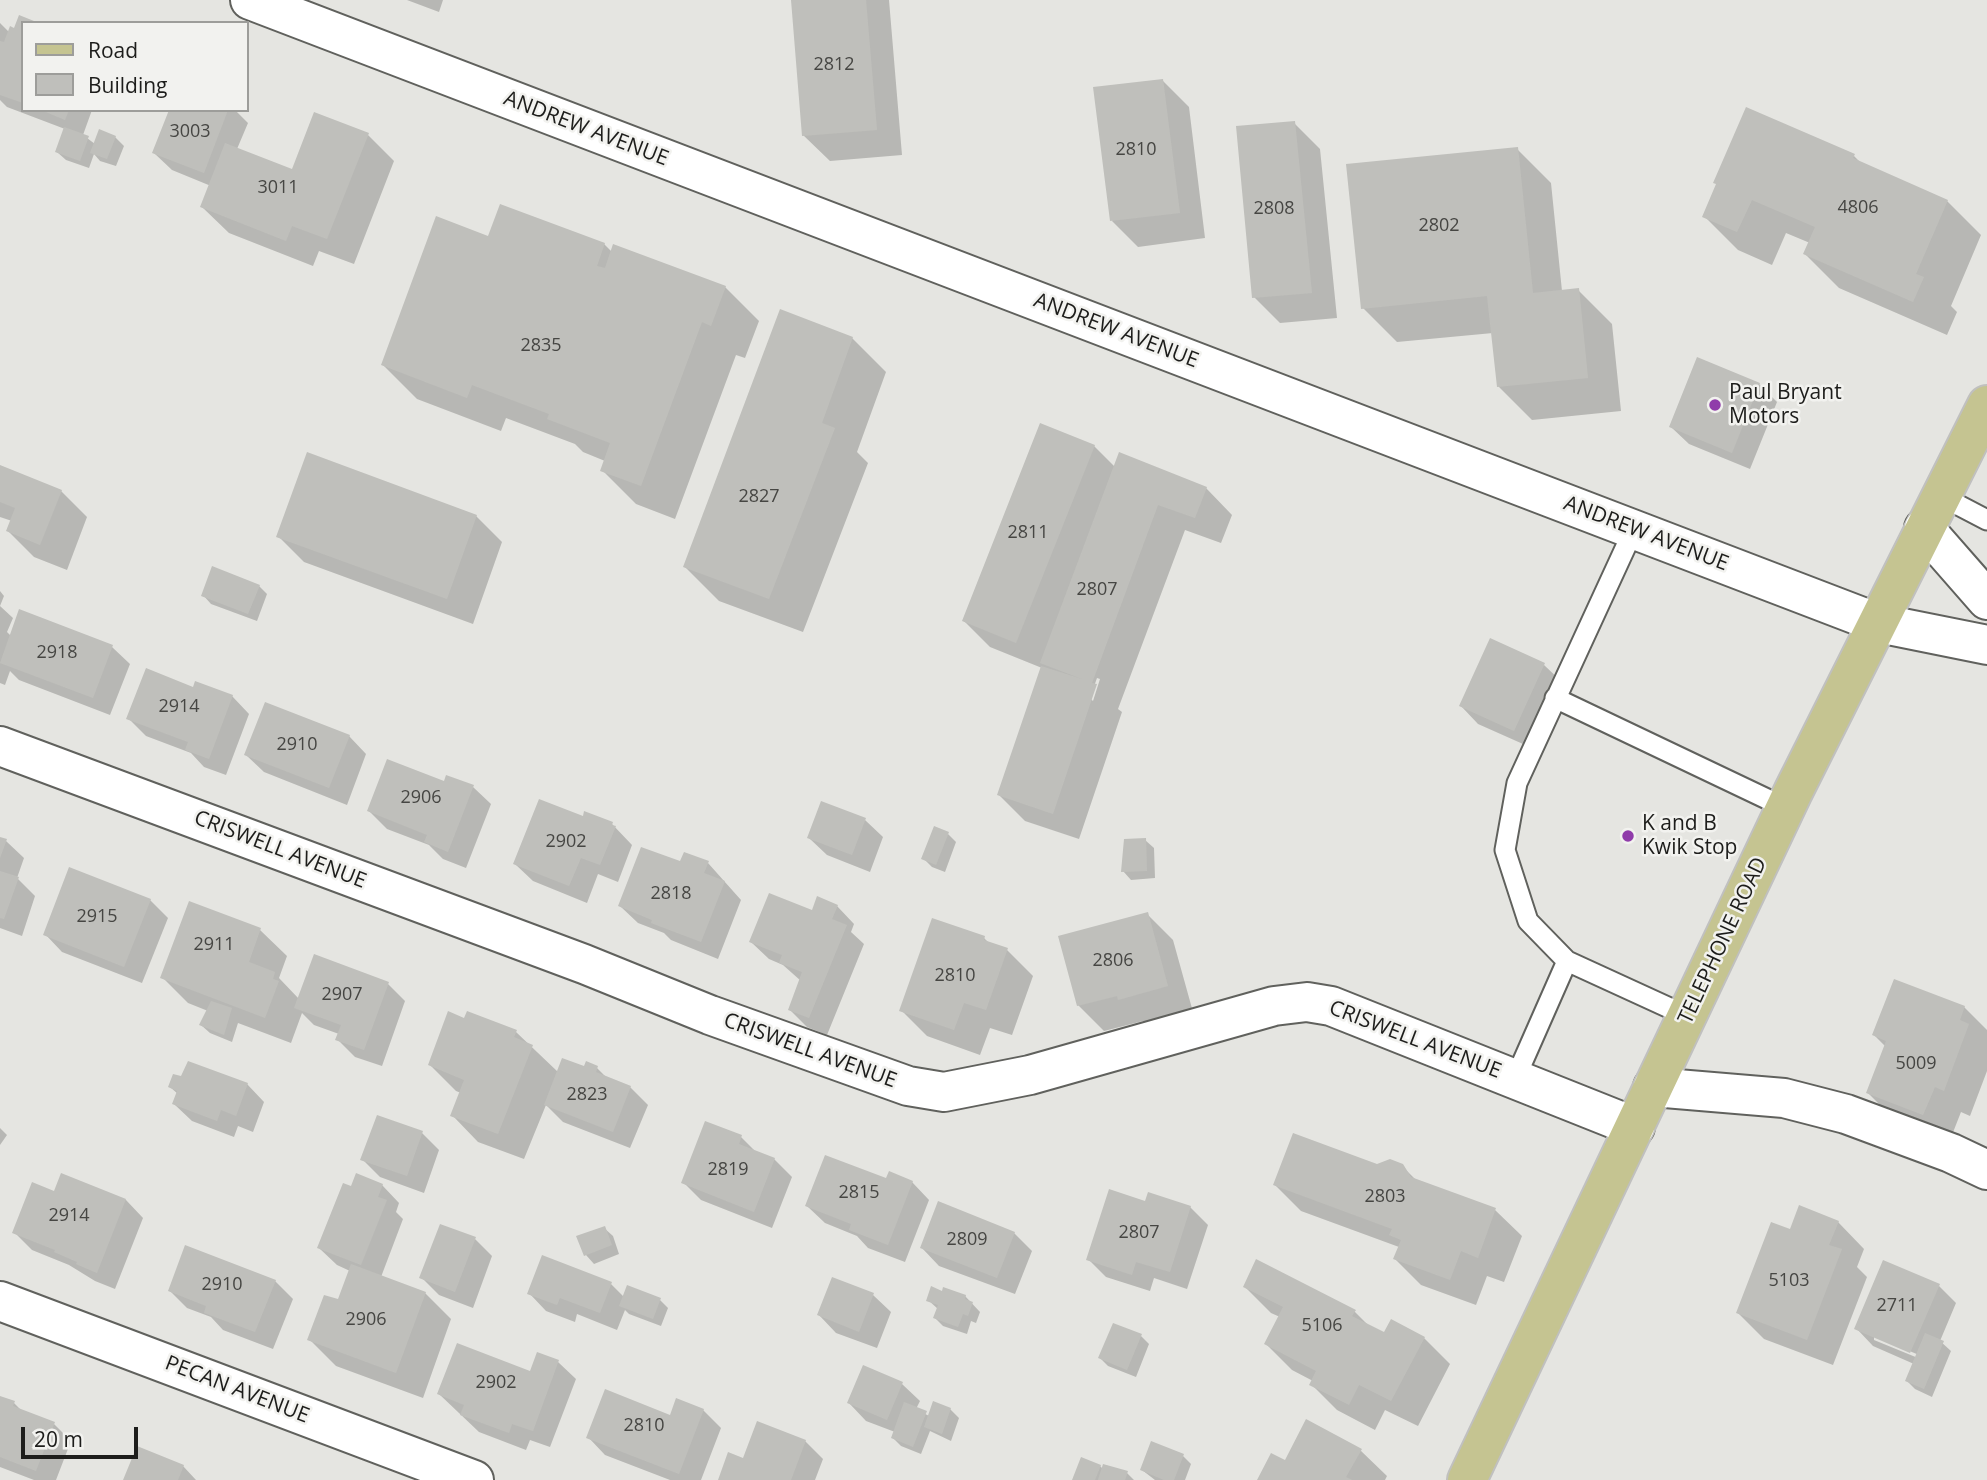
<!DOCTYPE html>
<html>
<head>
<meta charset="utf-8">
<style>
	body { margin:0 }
	#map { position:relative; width:1987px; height:1480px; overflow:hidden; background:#e5e5e1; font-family:"Open Sans",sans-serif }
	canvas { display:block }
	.legend { position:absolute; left:21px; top:21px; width:228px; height:91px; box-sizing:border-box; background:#f2f2ef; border:2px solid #9d9d9a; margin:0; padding:9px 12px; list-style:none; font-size:21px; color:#1d1d1b }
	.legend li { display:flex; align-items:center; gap:14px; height:35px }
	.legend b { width:35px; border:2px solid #9d9d9a }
	.scale { position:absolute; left:21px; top:1427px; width:117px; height:32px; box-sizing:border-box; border:4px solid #1d1d1b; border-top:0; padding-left:9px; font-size:21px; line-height:24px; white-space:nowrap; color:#1d1d1b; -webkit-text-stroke:5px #f2f2ef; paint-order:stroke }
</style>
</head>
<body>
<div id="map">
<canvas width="1987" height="1480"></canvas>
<ul class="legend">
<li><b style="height:9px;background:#c5c491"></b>Road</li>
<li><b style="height:19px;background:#bfbfbb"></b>Building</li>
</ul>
<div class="scale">20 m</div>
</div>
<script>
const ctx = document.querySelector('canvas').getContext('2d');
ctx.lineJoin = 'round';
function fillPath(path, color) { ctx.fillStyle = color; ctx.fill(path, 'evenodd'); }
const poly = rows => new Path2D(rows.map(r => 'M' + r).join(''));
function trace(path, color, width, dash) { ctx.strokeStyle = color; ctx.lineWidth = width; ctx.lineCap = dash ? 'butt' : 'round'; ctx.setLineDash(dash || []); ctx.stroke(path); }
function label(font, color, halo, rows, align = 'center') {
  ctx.font = font + ' "Open Sans",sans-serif'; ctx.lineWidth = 5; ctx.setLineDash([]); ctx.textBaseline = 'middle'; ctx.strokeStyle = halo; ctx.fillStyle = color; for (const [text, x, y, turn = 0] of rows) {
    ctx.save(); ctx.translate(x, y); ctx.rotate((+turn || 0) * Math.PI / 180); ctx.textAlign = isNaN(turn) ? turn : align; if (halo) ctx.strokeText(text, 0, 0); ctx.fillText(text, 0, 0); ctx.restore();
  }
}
fillPath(poly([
	[407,0,443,0,439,12],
	[793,0,889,0,902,155,830,161,803,135],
	[0,23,10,33,23,23,23,110,92,110,83,135,95,144,115,137,124,146,116,166,100,161,94,154,89,168,66,160,57,152,65,129,7,107,0,100],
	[1163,81,1189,107,1205,238,1138,247,1112,221],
	[171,110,235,110,248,123,237,149,293,171,368,135,394,161,354,264,319,251,313,266,229,233,202,207,211,186,172,170,154,153],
	[1294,123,1320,149,1337,318,1280,323,1254,297],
	[1517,149,1551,183,1562,291,1578,290,1612,324,1621,411,1532,420,1498,386,1493,333,1397,342,1363,308],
	[1854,156,1863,165,1947,201,1981,235,1951,306,1957,312,1947,335,1839,288,1805,254,1810,243,1786,233,1772,265,1738,250,1704,216],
	[489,238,604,244,612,252,725,287,759,321,745,358,736,355,675,519,636,504,602,470,605,461,583,452,575,444,506,418,501,431,417,399,383,365],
	[852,338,886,372,857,452,868,463,803,632,719,601,685,567],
	[1759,384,1777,402,1750,469,1689,444,1671,427],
	[1094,446,1115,467,1206,488,1232,515,1221,543,1185,530,1118,709,1122,712,1079,839,1025,821,999,795,1042,668,990,647,964,621],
	[1097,678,1100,679,1093,701,1090,698],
	[0,467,61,491,87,517,67,570,34,557,8,531,12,521,0,517],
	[476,516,502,542,473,624,304,562,278,536],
	[259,586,267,594,257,621,211,604,203,595],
	[0,591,4,596,0,606,13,618,7,632,11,636,112,647,130,664,110,715,19,680,10,671,5,685,0,683],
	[1491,640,1544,665,1562,682,1532,748,1478,724,1461,706],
	[194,689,232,696,249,714,226,775,204,767,191,753,146,736,128,718],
	[349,736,366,754,347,805,264,772,246,755],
	[445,784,473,787,491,804,466,868,443,859,429,845,387,829,369,811],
	[584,819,612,824,632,845,618,882,598,874,587,903,533,881,515,864],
	[865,820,883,837,870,872,827,855,809,838],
	[948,834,956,842,945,872,932,867,923,858],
	[0,839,6,841,24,858,17,878,35,896,22,936,0,928],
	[1145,840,1154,848,1155,878,1131,880,1123,871],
	[708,863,741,900,718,959,671,940,664,933,638,923,620,906,681,864],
	[150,900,168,918,142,983,62,952,45,934],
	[190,903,260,930,287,956,279,978,299,999,388,984,405,1001,382,1066,355,1057,337,1039,339,1034,314,1025,302,1013,291,1043,238,1023,232,1042,210,1033,201,1025,208,1011,188,1003,162,977],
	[837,906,854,924,851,932,864,944,827,1035,807,1027,790,1010,801,981,783,965,769,959,751,942,813,912],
	[1147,914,1173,940,1193,1012,1146,1025,1143,1021,1104,1031,1078,1005],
	[984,938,989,943,1007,950,1033,976,1012,1035,990,1028,980,1055,927,1036,901,1010],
	[1964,1007,1987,1030,1987,1071,1970,1116,1961,1112,1950,1140,1894,1119,1868,1093,1886,1047,1874,1035],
	[465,1020,516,1032,558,1072,597,1068,607,1078,630,1087,648,1105,630,1148,563,1122,546,1105,524,1159,478,1142,452,1115,461,1093,456,1091,430,1065],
	[247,1084,264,1102,253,1132,238,1126,234,1137,192,1121,174,1104,178,1094,170,1087],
	[0,1128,7,1135,0,1145],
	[422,1133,439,1150,424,1193,380,1177,362,1159],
	[741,1137,757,1153,774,1159,792,1177,772,1228,701,1200,683,1182],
	[1377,1166,1402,1166,1418,1182,1495,1210,1522,1236,1504,1282,1487,1276,1476,1305,1421,1285,1395,1259,1399,1247,1301,1211,1275,1185],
	[62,1175,126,1200,143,1218,115,1289,95,1281,69,1265,32,1250,14,1232,54,1194],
	[887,1180,912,1182,929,1200,905,1262,868,1248,857,1236,825,1223,807,1206],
	[382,1185,399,1203,396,1212,403,1219,381,1277,425,1293,451,1319,423,1398,336,1366,310,1340,339,1301,350,1271,337,1265,319,1248],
	[1146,1203,1190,1207,1208,1225,1187,1289,1154,1278,1150,1291,1106,1277,1088,1259],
	[1838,1222,1864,1249,1857,1267,1867,1277,1833,1365,1764,1339,1738,1313,1791,1231],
	[604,1228,613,1236,619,1254,594,1264,586,1255,579,1237],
	[1014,1233,1032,1251,1015,1294,939,1266,922,1248],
	[475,1239,492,1256,473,1308,439,1295,421,1277],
	[275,1281,293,1299,273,1349,223,1330,211,1317,187,1308,170,1291],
	[611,1284,624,1297,660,1300,668,1308,661,1326,629,1314,625,1310,617,1330,577,1314,575,1322,546,1311,529,1293],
	[1939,1286,1956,1303,1940,1341,1951,1351,1932,1397,1915,1389,1907,1381,1914,1364,1873,1346,1856,1328],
	[1874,1336,1919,1355,1918,1358,1874,1340],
	[1245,1287,1355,1312,1371,1328,1385,1334,1424,1338,1450,1364,1418,1426,1385,1410,1375,1430,1337,1410,1311,1384,1313,1381,1292,1370,1266,1344,1280,1317,1271,1313],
	[873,1295,891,1312,877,1348,836,1333,819,1315],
	[965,1296,980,1312,976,1323,971,1321,967,1334,943,1326,935,1318,938,1309,928,1300],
	[1141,1336,1149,1344,1136,1377,1108,1366,1100,1358],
	[558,1362,576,1379,550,1447,530,1440,526,1450,479,1432,439,1394,531,1373],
	[902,1384,920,1401,916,1409,929,1416,950,1409,959,1418,951,1441,930,1431,921,1454,901,1446,893,1438,895,1432,866,1421,849,1403],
	[0,1398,14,1403,23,1412,54,1424,71,1441,56,1480,34,1480,0,1467],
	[703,1410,721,1428,701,1480,670,1480,605,1455,588,1437],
	[805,1441,823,1459,815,1480,720,1480,744,1460],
	[1360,1450,1387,1476,1385,1480,1259,1480,1286,1463],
	[1183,1456,1191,1464,1185,1480,1155,1480,1142,1470],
	[183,1466,196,1480,125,1480],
	[1100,1466,1103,1469,1127,1473,1134,1480,1074,1480]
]), '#0003');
fillPath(poly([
	[791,0,866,0,877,130,802,136],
	[19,15,39,23,23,23,23,103,0,95,0,41,4,42,10,26,14,28],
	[1163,79,1180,213,1110,221,1093,87],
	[1746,107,1855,154,1853,158,1948,200,1916,274,1924,277,1913,302,1803,254,1815,227,1752,200,1737,232,1702,217,1716,184,1713,183],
	[41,110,69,110,65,120],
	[169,110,228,110,204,173,152,153],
	[314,112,369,133,327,239,292,226,286,241,200,207,225,143,292,169],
	[1295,121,1312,293,1252,298,1236,126],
	[64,127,89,136,80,161,55,152],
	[99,129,116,136,107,159,90,153],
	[1518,147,1533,293,1579,288,1588,378,1497,387,1487,296,1361,309,1346,164],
	[500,204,605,243,597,266,605,268,613,244,726,286,711,326,702,322,641,486,600,471,610,443,547,419,549,414,472,385,467,398,381,365,436,216,488,236],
	[780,309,853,337,822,423,835,428,769,599,683,567],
	[1697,357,1760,383,1732,453,1669,427],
	[1040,423,1095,445,1016,643,962,621],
	[307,452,477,515,447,599,276,537],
	[1119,452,1207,487,1195,518,1158,505,1092,683,1097,684,1053,814,997,795,1041,666,1082,679,1040,663],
	[0,465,62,490,40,545,6,531,15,508,0,502],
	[212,566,260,585,248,614,201,596],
	[19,609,113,645,93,698,0,663],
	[1490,638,1545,663,1514,731,1459,706],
	[146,668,193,687,195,681,233,695,209,759,185,750,188,742,126,719],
	[265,702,350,735,329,788,244,755],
	[387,759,444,781,446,775,474,785,448,852,424,842,427,835,367,811],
	[539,799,583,816,584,811,613,822,612,825,616,826,600,865,581,858,569,886,513,864],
	[821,801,866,818,852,855,807,838],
	[934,826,949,832,936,865,921,859],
	[0,837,7,839,0,858],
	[1146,838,1147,871,1121,872,1124,839],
	[641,847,680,861,684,852,709,861,704,873,725,881,701,942,651,923,652,920,618,906],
	[69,867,151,899,124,967,43,935],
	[0,871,19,877,4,919,0,918],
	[769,893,812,910,817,896,838,905,832,919,847,925,809,1018,788,1010,802,972,779,963,782,955,749,942],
	[189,901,261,928,249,962,275,972,273,979,279,981,265,1018,160,978],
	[1148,912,1168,986,1118,1000,1117,996,1077,1006,1058,936],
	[932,918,985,936,984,940,1008,948,986,1010,964,1003,954,1030,899,1011],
	[314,954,389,982,364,1050,335,1040,341,1025,294,1008],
	[1894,979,1965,1006,1960,1020,1969,1024,1944,1091,1935,1087,1923,1115,1866,1093,1886,1041,1872,1035],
	[211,1001,232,1008,224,1035,199,1025],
	[448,1011,464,1018,467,1011,517,1030,514,1037,533,1045,498,1134,450,1116,464,1080,428,1065],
	[562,1058,584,1066,586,1061,598,1066,596,1072,631,1086,613,1132,544,1105],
	[188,1061,248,1083,236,1116,221,1110,217,1121,172,1104,177,1091,168,1087,173,1074,181,1076],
	[377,1115,423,1131,407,1176,360,1160],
	[705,1121,742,1135,739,1144,775,1158,754,1212,681,1183],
	[1293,1133,1377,1164,1390,1159,1403,1164,1411,1177,1496,1208,1478,1258,1461,1251,1450,1280,1393,1259,1401,1240,1389,1235,1392,1229,1273,1185],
	[825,1155,886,1178,889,1171,913,1181,888,1245,849,1230,851,1224,805,1206],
	[61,1173,126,1199,97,1273,76,1264,77,1262,54,1252,55,1250,12,1233,32,1182,54,1191],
	[356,1173,383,1184,378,1197,387,1200,361,1265,317,1248,343,1183,351,1186],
	[1109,1189,1145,1201,1148,1192,1191,1206,1170,1272,1136,1262,1132,1275,1086,1260],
	[938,1201,1015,1232,997,1278,920,1248],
	[1799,1205,1839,1221,1829,1245,1842,1249,1807,1340,1736,1313,1771,1222,1790,1229],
	[440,1224,476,1237,455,1292,419,1278],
	[605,1226,612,1245,584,1256,576,1236],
	[185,1245,276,1280,255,1332,204,1313,206,1306,168,1291],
	[542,1255,612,1282,600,1313,560,1298,557,1305,527,1294],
	[1256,1259,1356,1310,1352,1316,1384,1332,1391,1319,1425,1337,1391,1401,1359,1385,1349,1405,1309,1385,1316,1371,1264,1344,1283,1307,1243,1287],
	[1883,1260,1940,1284,1910,1353,1854,1329],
	[351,1264,426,1292,396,1373,307,1340,324,1295,338,1299],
	[832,1277,874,1293,859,1332,817,1315],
	[627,1285,661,1298,653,1319,619,1306],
	[931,1286,942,1291,943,1287,966,1295,965,1299,973,1302,968,1316,963,1314,958,1327,933,1318,938,1305,926,1301],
	[1113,1323,1142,1334,1127,1370,1098,1358],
	[1925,1333,1944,1341,1924,1389,1905,1381],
	[457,1343,530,1371,537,1352,559,1360,533,1431,512,1424,509,1433,460,1415,464,1405,437,1394],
	[863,1365,903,1382,887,1420,847,1403],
	[605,1389,670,1415,676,1398,704,1409,679,1474,586,1438],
	[0,1396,15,1401,13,1406,55,1422,36,1471,0,1457],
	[933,1401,951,1408,942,1434,924,1427],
	[904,1402,927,1411,913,1447,891,1438],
	[1306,1419,1362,1449,1346,1477,1352,1480,1257,1480,1271,1453,1285,1460],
	[757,1421,806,1440,791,1480,718,1480,728,1452,743,1458],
	[1151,1441,1184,1454,1174,1480,1164,1480,1140,1470],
	[137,1446,184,1465,178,1480,123,1480],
	[1081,1457,1101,1465,1095,1480,1072,1480],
	[1103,1464,1128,1471,1125,1480,1098,1480]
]), '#bfbfbb');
const service = poly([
	[1941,496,1987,520],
	[1634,529,1517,783,1505,850,1528,921,1567,961,1687,1016],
	[1555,698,1786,808],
	[1515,1079,1567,961]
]);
const minor = poly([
	[250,0,1878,623,1987,645],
	[1924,528,1987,600],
	[0,746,584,964,710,1015,908,1086,944,1092,1030,1075,1274,1006,1307,1002,1331,1006,1635,1127],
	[1653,1087,1784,1098,1846,1114,1951,1153,1987,1170],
	[0,1301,474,1480]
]);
const primary = poly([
	[1467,1480,1793,792,1987,405]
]);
trace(service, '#60615d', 23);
trace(minor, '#60615d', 42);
trace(primary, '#c0c0bf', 42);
trace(service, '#fff', 19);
trace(minor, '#fff', 38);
trace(primary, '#c5c491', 38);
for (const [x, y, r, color] of [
	[1715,405,7,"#903caa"],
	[1628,836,7,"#903caa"]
]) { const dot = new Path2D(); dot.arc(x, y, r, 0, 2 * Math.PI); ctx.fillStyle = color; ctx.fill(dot); trace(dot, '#f2f2ef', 2.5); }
label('18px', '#464643', null, [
	["2812",834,65],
	["3003",190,132],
	["2810",1136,150],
	["3011",278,188],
	["4806",1858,208],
	["2808",1274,209],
	["2802",1439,226],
	["2835",541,346],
	["2827",759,497],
	["2811",1028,533],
	["2807",1097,590],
	["2918",57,653],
	["2914",179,707],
	["2910",297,745],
	["2906",421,798],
	["2902",566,842],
	["2818",671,894],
	["2915",97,917],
	["2911",214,945],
	["2806",1113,961],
	["2810",955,976],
	["2907",342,995],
	["5009",1916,1064],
	["2823",587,1095],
	["2819",728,1170],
	["2815",859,1193],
	["2803",1385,1197],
	["2914",69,1216],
	["2807",1139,1233],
	["2809",967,1240],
	["5103",1789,1281],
	["2910",222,1285],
	["2711",1897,1306],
	["2906",366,1320],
	["5106",1322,1326],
	["2902",496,1383],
	["2810",644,1426]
]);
label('21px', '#1d1d1b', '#f2f2ef', [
	["ANDREW AVENUE",586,129,21],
	["ANDREW AVENUE",1116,331,21],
	["ANDREW AVENUE",1646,534,21],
	["CRISWELL AVENUE",280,850,21],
	["TELEPHONE ROAD",1723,941,-65],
	["CRISWELL AVENUE",1415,1040,21],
	["CRISWELL AVENUE",810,1051,20],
	["PECAN AVENUE",237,1390,21]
]);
label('21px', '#1d1d1b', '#f2f2ef', [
	["Paul Bryant",1729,393],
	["Motors",1729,417],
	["K and B",1642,824],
	["Kwik Stop",1642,848]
], 'left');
</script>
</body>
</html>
